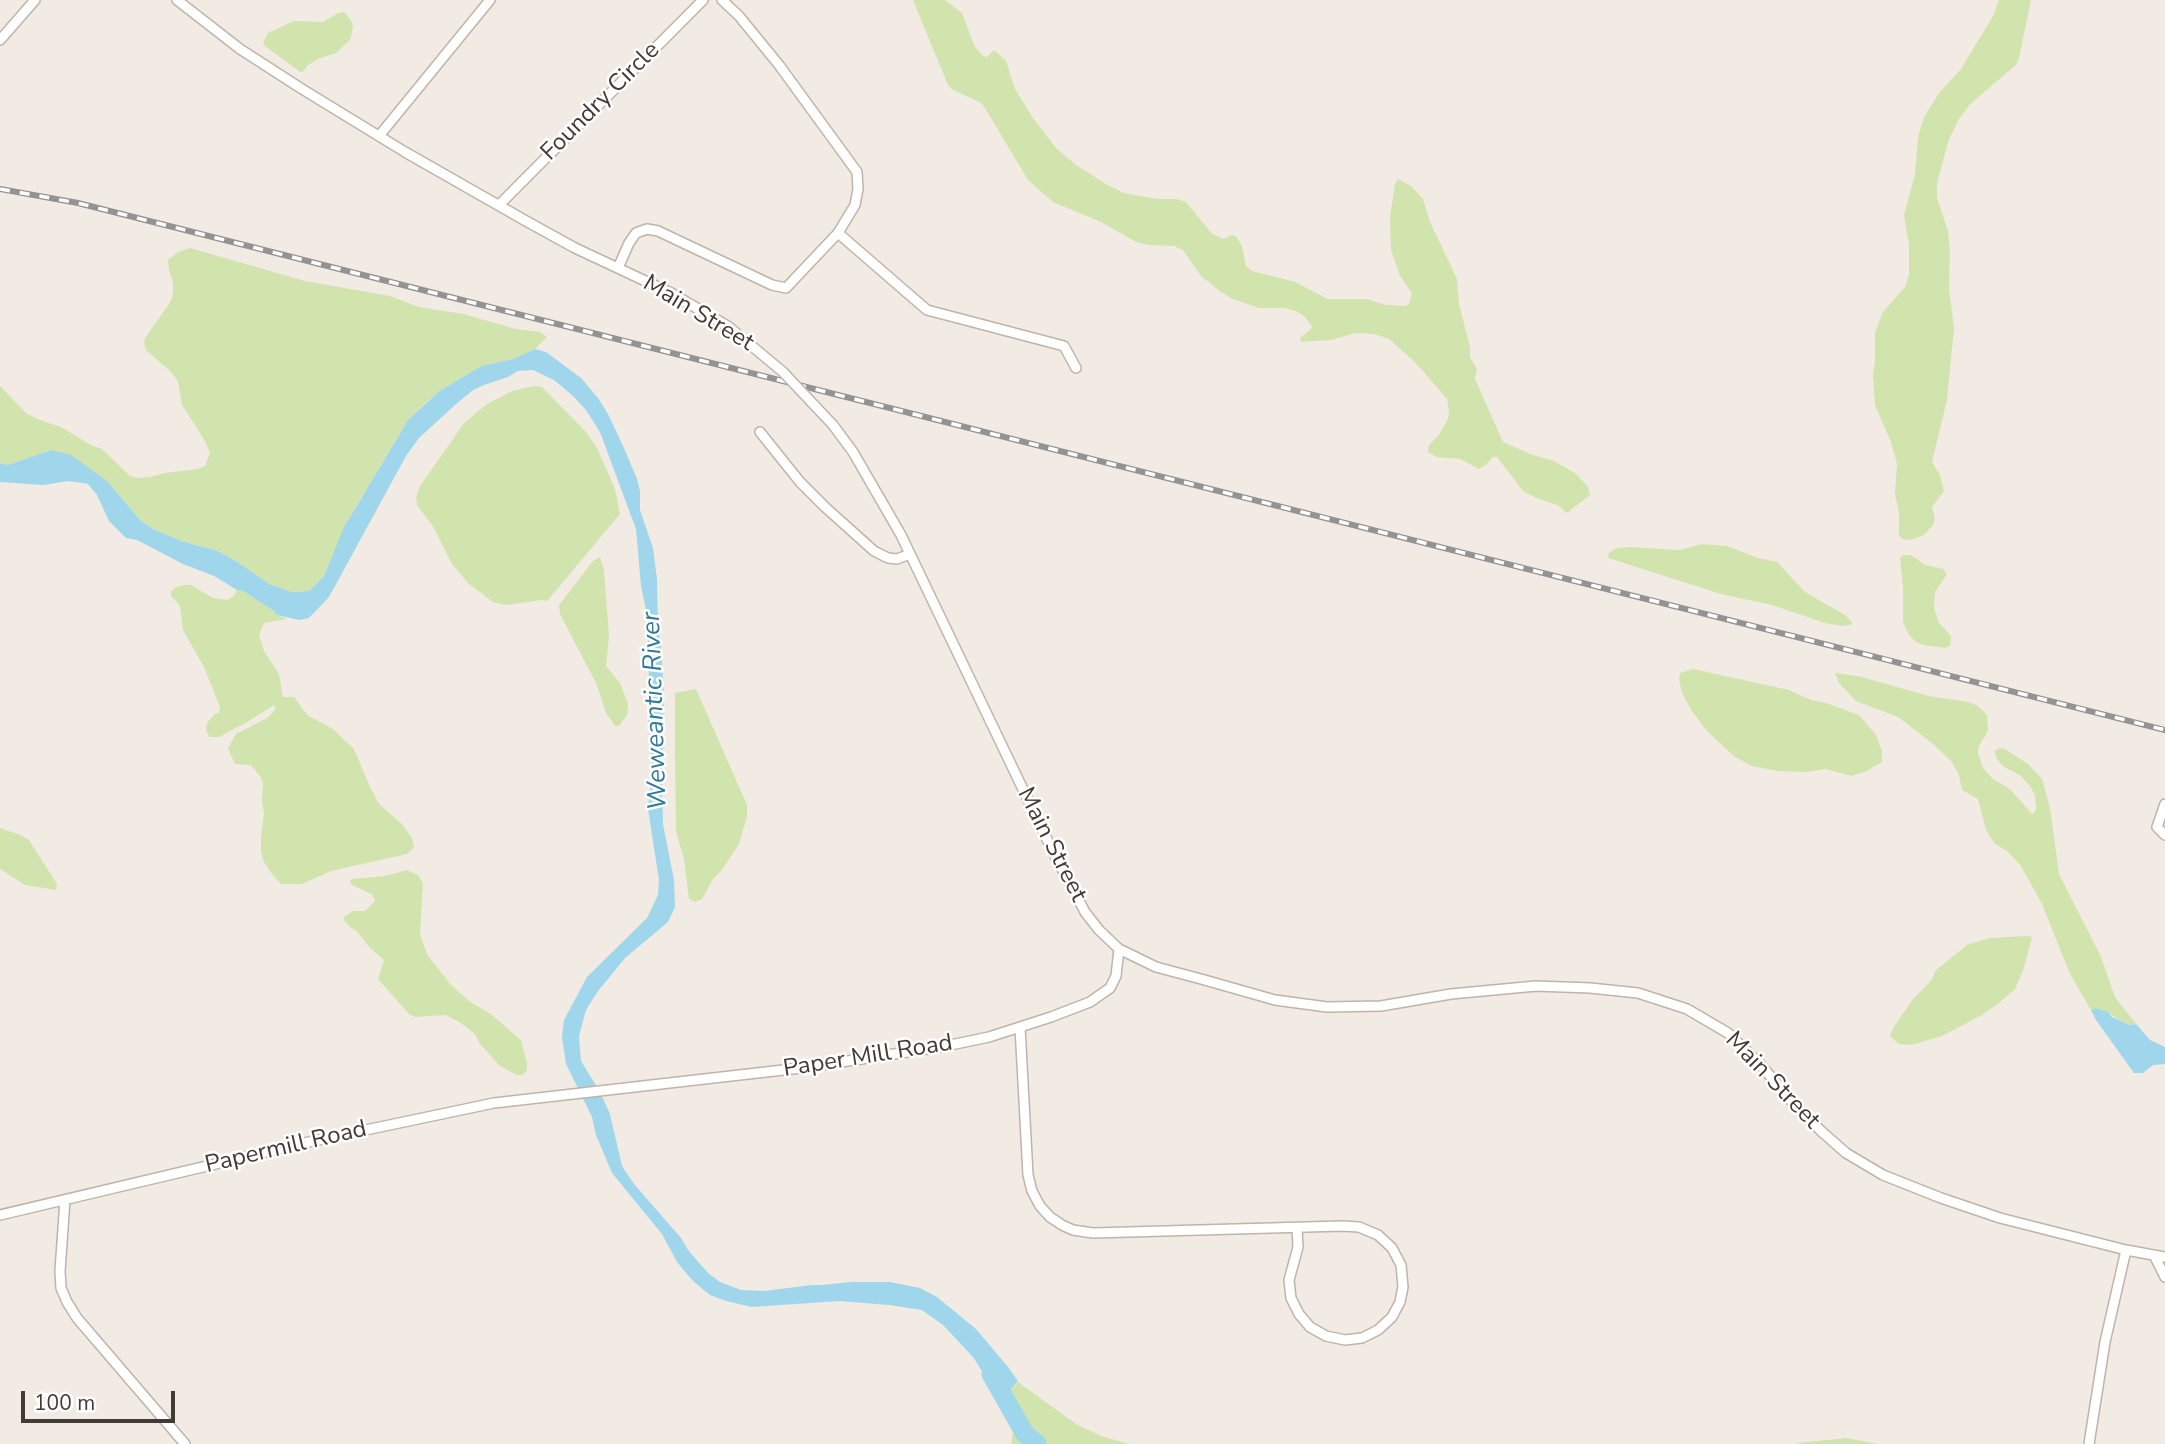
<!DOCTYPE html>
<html>
<head>
<meta charset="utf-8">
<style>
	body { margin:0 }
	#map { position:relative; width:2165px; height:1444px; overflow:hidden; background:#f1ebe3; font-family:"Nunito Sans",sans-serif }
	canvas { display:block }
	.scale { position:absolute; left:21px; top:1391px; width:154px; height:32px; box-sizing:border-box; border:4px solid #423b34; border-top:0; padding-left:9px; font-size:21px; line-height:24px; white-space:nowrap; color:#423b34; -webkit-text-stroke:5px #fff; paint-order:stroke }
</style>
</head>
<body>
<div id="map">
<canvas width="2165" height="1444"></canvas>
<div class="scale">100 m</div>
</div>
<script>
const ctx = document.querySelector('canvas').getContext('2d');
ctx.lineJoin = 'round';
function fillPath(path, color) { ctx.fillStyle = color; ctx.fill(path, 'evenodd'); }
const poly = rows => new Path2D(rows.map(r => 'M' + r).join(''));
function trace(path, color, width, dash) { ctx.strokeStyle = color; ctx.lineWidth = width; ctx.lineCap = dash ? 'butt' : 'round'; ctx.setLineDash(dash || []); ctx.stroke(path); }
function label(font, color, halo, rows, align = 'center') {
  ctx.font = font + ' "Nunito Sans",sans-serif'; ctx.lineWidth = 5; ctx.setLineDash([]); ctx.textBaseline = 'middle'; ctx.strokeStyle = halo; ctx.fillStyle = color; for (const [text, x, y, turn = 0] of rows) {
    ctx.save(); ctx.translate(x, y); ctx.rotate((+turn || 0) * Math.PI / 180); ctx.textAlign = isNaN(turn) ? turn : align; if (halo) ctx.strokeText(text, 0, 0); ctx.fillText(text, 0, 0); ctx.restore();
  }
}
fillPath(poly([
	[913,0,945,0,962,13,975,47,983,56,987,57,994,50,1006,61,1015,89,1033,118,1057,149,1076,165,1106,184,1124,193,1157,199,1177,199,1186,202,1212,234,1224,239,1231,235,1236,236,1242,246,1246,266,1252,271,1295,282,1328,299,1367,299,1386,305,1405,306,1409,304,1412,293,1400,276,1391,250,1390,217,1395,184,1398,179,1411,186,1423,199,1430,222,1457,279,1459,304,1470,347,1470,357,1477,369,1475,379,1503,442,1530,454,1554,461,1576,474,1588,487,1590,495,1567,513,1558,505,1536,498,1523,491,1497,457,1493,457,1486,465,1479,469,1460,459,1437,457,1428,452,1429,445,1439,435,1448,419,1449,412,1447,399,1415,362,1389,339,1374,334,1356,333,1331,340,1301,342,1300,338,1311,329,1312,326,1304,316,1296,311,1284,308,1259,308,1233,299,1221,292,1201,276,1183,250,1174,246,1149,245,1136,242,1101,222,1053,202,1028,180,985,108,980,102,953,90,948,85],
	[1999,0,2031,0,2019,58,2016,65,1970,104,1959,119,1949,139,1937,183,1937,198,1948,231,1950,252,1949,289,1954,328,1947,400,1932,462,1940,475,1944,491,1932,507,1935,518,1933,525,1924,535,1911,540,1902,539,1899,535,1899,513,1895,494,1897,464,1891,442,1875,405,1873,375,1875,360,1875,333,1883,312,1905,287,1909,275,1909,245,1904,215,1915,174,1918,137,1924,117,1939,93,1961,69,1993,16],
	[344,12,351,20,353,27,350,40,336,53,318,59,307,66,304,71,300,72,265,46,263,42,268,33,294,21,323,22,338,13],
	[190,248,305,281,390,296,419,307,463,314,516,329,540,332,547,337,535,349,513,359,481,366,438,392,423,405,408,420,352,513,324,576,309,591,292,592,269,584,239,563,218,551,181,541,153,529,140,520,107,481,51,450,8,465,0,463,0,386,27,414,43,421,61,427,91,445,102,449,130,476,138,478,150,477,165,473,198,469,205,466,210,453,205,441,182,405,178,381,170,371,146,350,144,342,145,338,171,301,173,294,173,282,169,270,168,260,178,252],
	[534,386,542,387,586,432,597,448,615,489,620,514,547,601,541,600,506,605,493,602,469,584,452,564,434,528,417,505,416,497,420,486,464,423,487,404,512,391],
	[1702,544,1727,546,1758,558,1777,562,1805,592,1845,615,1852,622,1851,625,1841,626,1825,623,1772,605,1721,594,1608,558,1609,553,1617,548,1630,547,1679,550],
	[1903,555,1911,555,1925,565,1943,569,1947,574,1935,592,1934,608,1939,623,1951,636,1950,646,1945,648,1924,645,1916,642,1909,635,1903,622,1903,586,1900,558],
	[600,557,604,570,609,636,606,666,620,683,628,704,627,715,619,726,615,726,606,713,597,685,560,614,559,605,593,561],
	[185,585,191,585,213,598,227,600,234,596,237,590,243,591,274,611,277,615,287,619,264,623,259,635,264,651,279,674,283,697,294,697,307,715,333,729,354,749,369,785,379,804,401,823,412,838,414,847,407,854,331,871,302,884,281,884,272,874,264,862,261,852,261,836,264,813,262,802,263,783,260,776,251,765,235,764,228,748,236,734,269,717,276,708,274,705,247,722,219,737,210,737,206,731,207,723,215,714,219,713,220,707,204,667,183,630,180,606,171,596,171,591,176,587],
	[1693,669,1789,690,1811,700,1826,703,1859,715,1876,735,1882,751,1882,762,1865,772,1851,776,1826,769,1806,772,1778,771,1752,766,1735,757,1707,731,1691,710,1682,693,1679,679,1680,673],
	[1835,673,1858,676,1929,696,1968,702,1978,706,1987,715,1988,731,1979,746,1978,753,1983,768,1993,779,2010,789,2032,814,2035,812,2036,806,2035,795,2030,786,2021,776,2003,766,1996,758,1995,751,1999,748,2005,749,2028,764,2042,779,2050,808,2059,874,2101,957,2115,997,2136,1024,2130,1025,2119,1020,2107,1012,2096,1008,2091,1010,2070,974,2042,904,2021,866,2007,851,1995,844,1986,830,1978,799,1962,790,1959,775,1952,762,1932,743,1898,717,1856,701,1839,683],
	[696,689,747,805,747,816,739,844,721,871,713,879,702,899,695,902,689,899,684,859,676,831,675,749,675,693],
	[0,828,18,834,29,840,57,884,56,890,25,885,0,869],
	[407,870,418,875,423,883,420,935,428,956,451,985,469,1001,492,1015,521,1040,527,1063,527,1070,523,1075,517,1075,500,1066,480,1044,475,1034,458,1021,445,1015,415,1017,409,1014,378,979,384,960,369,947,357,931,350,927,344,920,344,917,353,911,365,911,375,901,372,894,352,885,350,882,352,879,385,876],
	[2027,936,2032,937,2024,968,2015,989,2000,1002,1982,1015,1942,1036,1911,1045,1899,1044,1890,1036,1893,1028,1913,999,1931,981,1936,970,1967,945,1989,938],
	[1018,1382,1076,1424,1101,1436,1129,1444,1011,1444,1013,1433,1010,1418,1001,1401],
	[1846,1438,1879,1444,1796,1444,1798,1443]
]), '#d2e4ad');
fillPath(poly([
	[535,349,546,352,581,378,598,398,608,414,624,448,637,479,640,491,640,510,653,548,657,579,658,630,661,645,664,696,662,781,663,824,674,880,675,907,668,922,625,958,598,991,586,1010,579,1036,581,1061,600,1092,610,1114,622,1166,634,1184,681,1238,688,1250,708,1273,720,1282,741,1290,764,1291,812,1285,822,1285,851,1282,890,1282,920,1288,937,1297,976,1329,1008,1367,1018,1381,1001,1401,973,1357,943,1325,922,1310,889,1305,839,1301,752,1307,726,1301,710,1295,693,1281,677,1262,662,1234,612,1173,596,1135,592,1117,566,1064,562,1037,564,1020,587,977,647,918,658,895,659,880,648,809,652,766,648,718,649,654,645,605,641,586,636,529,600,432,586,410,573,396,554,380,533,370,518,371,508,377,484,385,473,390,455,405,419,438,406,456,329,597,309,618,299,620,277,615,274,611,243,591,237,590,214,576,183,564,137,540,126,538,109,521,97,495,88,484,69,481,43,485,0,482,0,463,8,465,51,450,71,455,107,481,140,520,153,529,181,541,218,551,239,563,269,584,292,592,309,591,324,576,344,527,408,420,438,392,481,366,513,359],
	[2096,1008,2108,1012,2112,1017,2130,1025,2136,1024,2150,1040,2165,1047,2165,1064,2153,1065,2143,1073,2134,1073,2096,1020,2091,1010]
]), '#a0d6ec');
trace(poly([
	[991,1374,1025,1434,1037,1444]
]), '#a0d6ec', 19);
const street = poly([
	[177,0,240,49,302,89,405,152,526,221,575,248,671,293,729,327],
	[0,40,35,0],
	[379,136,490,0],
	[499,205,703,0],
	[838,233,927,310,1064,346,1076,368],
	[618,268,629,243,636,233,647,229,658,231,772,285,786,288,838,233,855,205,858,189,857,172,779,65,739,16,722,0],
	[833,425,853,452,901,535,1054,854,1085,912,1099,930,1119,949,1156,967,1201,979,1275,1000,1327,1007,1381,1006,1451,994,1536,986,1590,988,1638,993,1687,1009,1728,1033,1760,1064,1793,1103,1821,1131,1846,1153,1883,1175,1941,1198,2000,1218,2126,1250,2165,1257],
	[760,432,800,482,825,507,874,551,888,558,897,559,910,554],
	[2165,804,2157,827,2165,835],
	[1020,1027,1028,1175,1032,1191,1040,1206,1050,1217,1062,1225,1073,1230,1093,1233,1342,1226,1359,1227,1378,1235,1392,1248,1401,1265,1403,1287,1400,1302,1392,1317,1378,1330,1362,1338,1345,1340,1326,1336,1310,1327,1299,1314,1291,1298,1289,1280,1298,1247,1297,1228],
	[65,1200,60,1271,61,1288,67,1302,77,1318,185,1444],
	[0,1215,304,1143,494,1103,801,1068,941,1047,989,1037,1051,1017,1090,1002,1110,988,1116,976,1119,949],
	[2154,1255,2165,1277],
	[2089,1444,2105,1342,2126,1250]
]);
trace(street, '#bfb4a9', 12);
trace(street, '#fff', 9);
const rail = poly([
	[0,189,78,203,2165,730]
]);
trace(rail, '#939393', 6);
trace(rail, '#fff', 3.5, [10]);
const streetBridge = poly([
	[729,327,783,372,833,425]
]);
trace(streetBridge, '#bfb4a9', 12, []);
trace(streetBridge, '#fff', 9);
label('24px', '#423b34', '#fff', [
	["Foundry Circle",601,102,-45],
	["Main Street",698,314,31],
	["Main Street",1051,845,63],
	["Paper Mill Road",868,1057,-9],
	["Main Street",1772,1081,46],
	["Papermill Road",286,1148,-13]
]);
label('italic 26px', '#2f799a', '#fff', [
	["Weweantic River",656,711,-92]
]);
</script>
</body>
</html>
